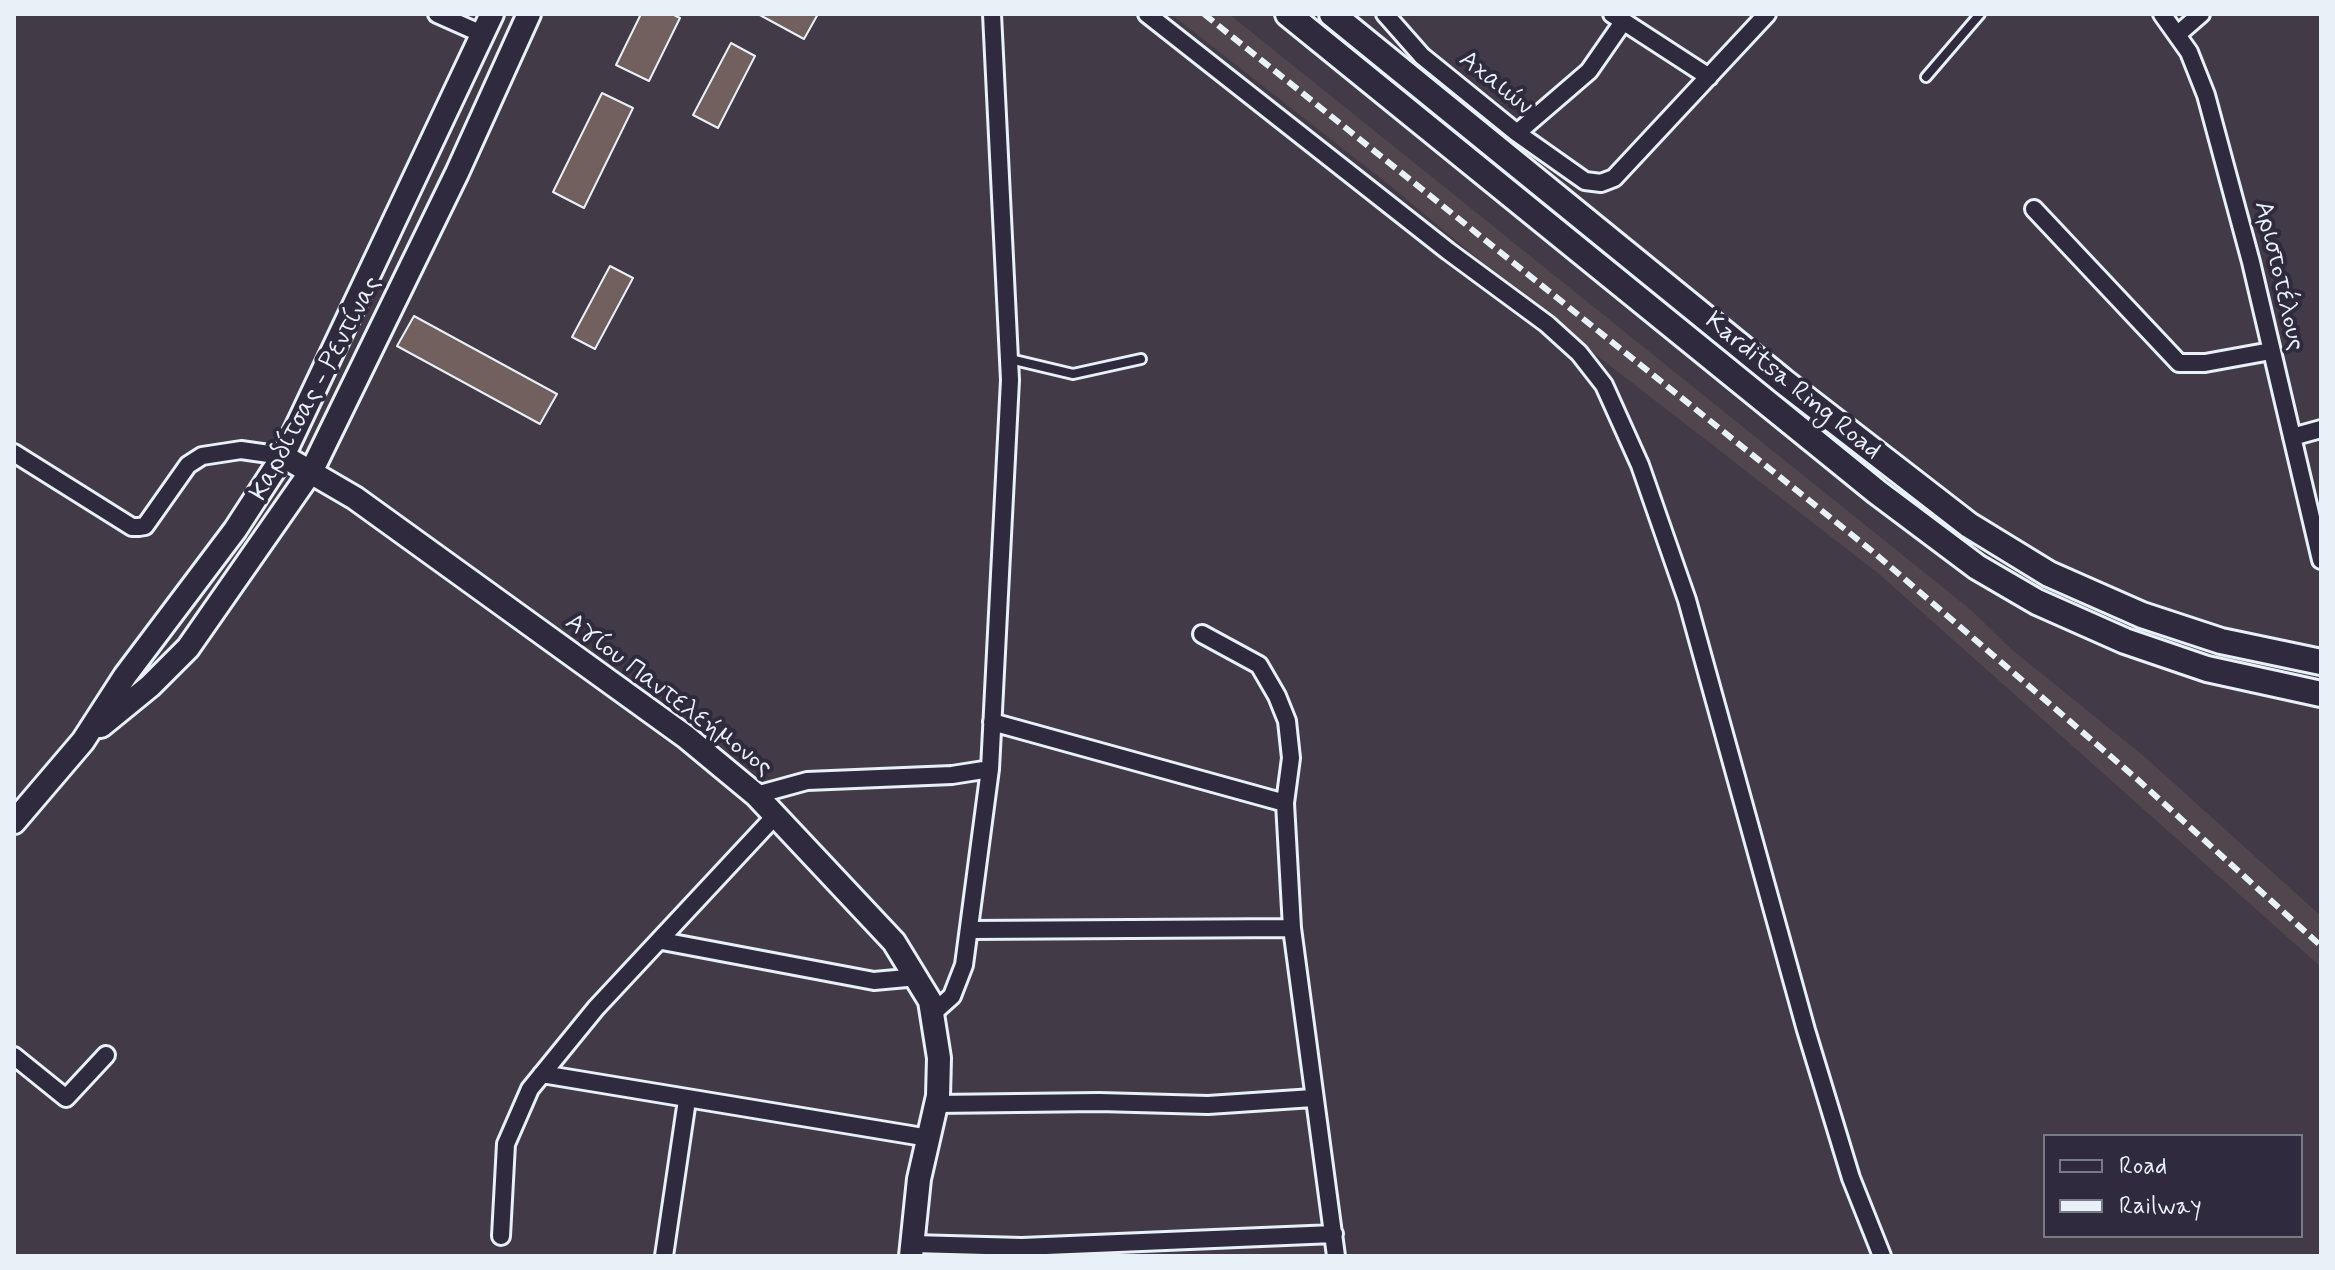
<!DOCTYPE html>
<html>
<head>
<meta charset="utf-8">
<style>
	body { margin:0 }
	#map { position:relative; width:2335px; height:1270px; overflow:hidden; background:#433a47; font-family:Mynerve,sans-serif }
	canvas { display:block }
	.frame { position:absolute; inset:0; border:16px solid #e8f1f8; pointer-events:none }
	.legend { position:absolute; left:2043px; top:1134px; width:260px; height:104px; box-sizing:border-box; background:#2f2a3d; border:2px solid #797a88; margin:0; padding:10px 14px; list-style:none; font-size:24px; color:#e8f1f8 }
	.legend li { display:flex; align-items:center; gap:16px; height:40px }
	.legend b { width:40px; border:2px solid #797a88 }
</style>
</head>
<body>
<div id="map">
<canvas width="2335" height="1270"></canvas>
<div class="frame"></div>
<ul class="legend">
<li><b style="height:10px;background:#2f2a3d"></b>Road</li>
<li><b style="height:10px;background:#e8f1f8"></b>Railway</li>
</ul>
</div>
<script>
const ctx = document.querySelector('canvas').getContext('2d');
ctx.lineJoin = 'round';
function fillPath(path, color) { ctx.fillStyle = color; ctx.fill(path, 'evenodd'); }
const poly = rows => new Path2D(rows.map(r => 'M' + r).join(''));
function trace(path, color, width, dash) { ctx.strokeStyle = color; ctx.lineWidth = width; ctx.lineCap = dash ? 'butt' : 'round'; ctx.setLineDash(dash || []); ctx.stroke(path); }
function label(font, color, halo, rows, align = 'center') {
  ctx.font = font + ' Mynerve,sans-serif'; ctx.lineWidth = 8; ctx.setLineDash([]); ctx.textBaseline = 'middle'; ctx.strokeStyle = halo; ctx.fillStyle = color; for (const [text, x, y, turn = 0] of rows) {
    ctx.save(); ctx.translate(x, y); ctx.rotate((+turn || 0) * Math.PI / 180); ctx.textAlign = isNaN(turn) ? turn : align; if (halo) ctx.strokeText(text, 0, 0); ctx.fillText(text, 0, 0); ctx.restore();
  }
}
fillPath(poly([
	[1171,14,1229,14,1971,610,2010,648,2146,758,2321,916,2321,967,1879,574,1555,323,1393,188]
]), '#51454e');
const building = poly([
	[641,14,672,14,680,18,649,81,616,65,641,14],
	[758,14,818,14,804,39,758,14],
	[731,43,755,56,718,128,693,115,731,43],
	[602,93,633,108,584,208,553,192,602,93],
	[610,266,633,278,595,349,572,337,610,266],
	[414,316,557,394,540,424,397,346,414,316]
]);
fillPath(building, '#71605e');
trace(building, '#e8f1f8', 2);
const lane = poly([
	[1926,77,1980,14],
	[1010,359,1073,374,1141,359]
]);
const street = poly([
	[437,14,482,34],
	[1147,14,1448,251,1547,324,1579,353,1604,385,1640,465,1687,600,1806,1030,1851,1178,1882,1256],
	[1385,14,1422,56,1517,133,1585,181,1601,183,1614,178,1767,14],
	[1612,14,1709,77],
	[2162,14,2189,52,2206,95,2251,262,2321,560],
	[2178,34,2201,14],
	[1517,133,1589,71,1623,22],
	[2034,209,2179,363,2205,363,2271,351],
	[2292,437,2321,429],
	[14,453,132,527,139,527,145,526,188,465,202,456,241,450,283,456],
	[1202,634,1259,665,1277,696,1287,721,1291,758,1285,803,1292,928,1336,1256],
	[992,722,1285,803],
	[756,795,807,781,952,775,990,769],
	[969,930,1292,928],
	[662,941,874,981,918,977],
	[933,1013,952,996,964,965,990,769,1010,380,992,14],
	[14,1056,66,1098,106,1055],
	[542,1074,929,1138],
	[936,1104,1099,1102,1208,1105,1313,1098],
	[501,1236,506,1144,530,1089,596,1008,776,815],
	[913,1244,1022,1247,1334,1234],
	[664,1256,687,1100]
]);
const secondary = poly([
	[283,456,355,498,686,737,756,795,894,942,930,1001,939,1058,938,1096,919,1179,911,1256],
	[101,726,150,686,188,648,312,470,457,173,529,14],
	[14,822,83,741,125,676,235,530,283,456,492,14]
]);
const primary = poly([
	[1288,14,1877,492,1977,567,2037,602,2125,641,2207,669,2321,694],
	[1332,14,1783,381,1969,525,2049,574,2142,615,2221,641,2321,662]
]);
trace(lane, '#e8f1f8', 14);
trace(street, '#e8f1f8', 22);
trace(secondary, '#e8f1f8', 28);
trace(primary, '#e8f1f8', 30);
trace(lane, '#2f2a3d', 8);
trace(street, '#2f2a3d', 16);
trace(secondary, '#2f2a3d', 22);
trace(primary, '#2f2a3d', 24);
trace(poly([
	[1204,14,1872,551,2137,779,2321,946]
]), '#e8f1f8', 6, [12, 6]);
label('26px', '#e8f1f8', '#2f2a3d', [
	["Αχαιών",1495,84,39],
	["Αριστοτέλους",2278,276,77],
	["Karditsa Ring Road",1792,387,39],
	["Καρδίτσας - Ρεντίνας",317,389,-62],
	["Αγίου Παντελεήμονος",668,696,37]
]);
</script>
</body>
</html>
